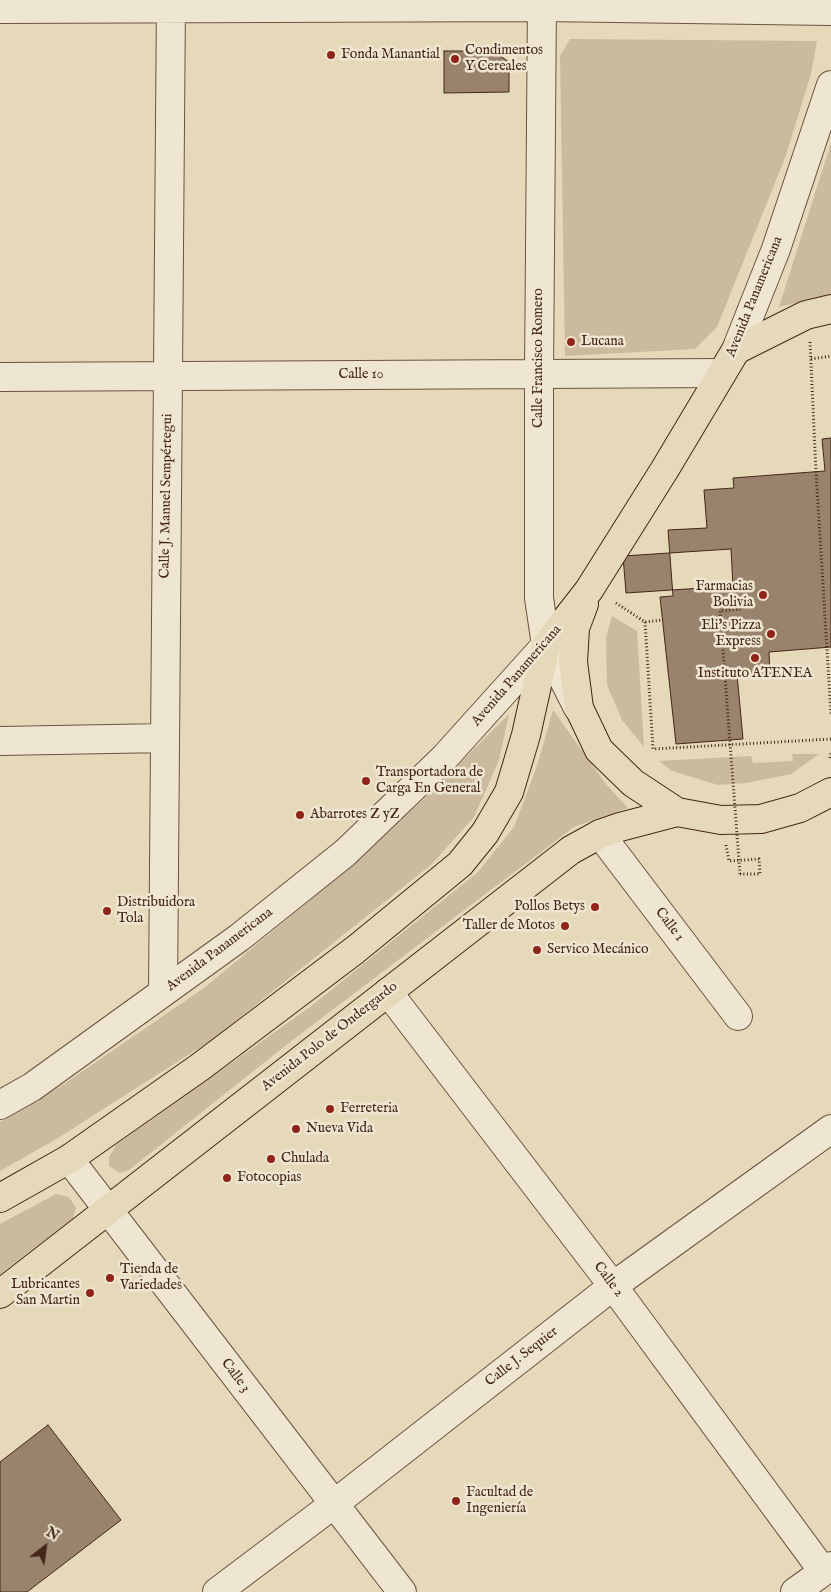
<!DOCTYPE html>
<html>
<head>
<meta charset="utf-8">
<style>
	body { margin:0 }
	#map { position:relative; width:831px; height:1592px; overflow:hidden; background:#e6d9ba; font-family:"IM FELL English",serif }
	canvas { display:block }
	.north { position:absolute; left:20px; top:1522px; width:50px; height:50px; -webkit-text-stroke:4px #efe6d2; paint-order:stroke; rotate:30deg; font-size:14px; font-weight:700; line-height:20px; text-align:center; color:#452517 }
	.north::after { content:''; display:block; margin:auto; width:18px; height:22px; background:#452517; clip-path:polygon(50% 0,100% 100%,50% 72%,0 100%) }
</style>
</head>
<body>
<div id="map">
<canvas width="831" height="1592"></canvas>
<div class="north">N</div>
</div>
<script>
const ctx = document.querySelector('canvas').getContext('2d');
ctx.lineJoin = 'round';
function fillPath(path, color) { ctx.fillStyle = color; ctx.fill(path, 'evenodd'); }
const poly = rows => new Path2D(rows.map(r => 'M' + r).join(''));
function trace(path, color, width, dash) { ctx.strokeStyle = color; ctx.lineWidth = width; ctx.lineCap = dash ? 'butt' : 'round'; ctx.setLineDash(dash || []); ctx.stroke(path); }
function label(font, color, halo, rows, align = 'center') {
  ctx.font = font + ' "IM FELL English",serif'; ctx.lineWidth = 5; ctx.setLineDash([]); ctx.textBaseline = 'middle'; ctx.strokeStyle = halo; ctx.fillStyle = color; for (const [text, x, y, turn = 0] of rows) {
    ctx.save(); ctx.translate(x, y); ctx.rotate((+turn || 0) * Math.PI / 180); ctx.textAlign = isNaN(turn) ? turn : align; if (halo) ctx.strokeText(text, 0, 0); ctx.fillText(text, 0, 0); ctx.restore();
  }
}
fillPath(poly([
	[570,39,817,41,811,74,785,158,717,327,695,349,565,356,560,56],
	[831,143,831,295,779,307],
	[612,616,637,631,644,747,622,720,607,685,606,638],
	[553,710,606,784,628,808,574,827,290,1042,129,1170,120,1173,109,1166,109,1157,116,1145,310,1007,478,872,514,827,537,766],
	[509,714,499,760,474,817,432,864,213,1039,58,1138,0,1171,0,1122,64,1084,204,988,325,888,423,800],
	[792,754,819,754,791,774,746,783,718,785,672,771,659,761,751,756,753,763,793,761],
	[56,1194,69,1197,76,1208,73,1218,0,1274,0,1224]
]), '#cbba9e');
const building = poly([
	[444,51,493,51,509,62,509,92,444,93,444,51],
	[831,438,831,647,769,652,770,675,737,674,743,739,676,744,660,597,673,596,668,530,707,528,704,490,734,488,733,478,825,471,822,439,831,438],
	[731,549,733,586,626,593,623,556,731,549],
	[48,1425,121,1520,27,1592,0,1592,0,1462,48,1425]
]);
fillPath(building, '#99836c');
trace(building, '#452517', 1);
const minor = poly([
	[542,0,539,375,539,598,546,645,578,708],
	[0,9,542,7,831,11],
	[736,350,776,249,831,85],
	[0,377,722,373],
	[0,741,165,738],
	[600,834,738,1016],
	[163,992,171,0],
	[388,992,613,1286,823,1571],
	[0,1105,32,1087,240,937,345,853,445,757,546,645],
	[69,1159,402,1592],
	[217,1592,334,1504,613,1286,831,1129],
	[795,1592,831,1566]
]);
const major = poly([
	[584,604,575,628,573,662,579,708,599,750,633,783,677,812,721,820,761,819,800,808,831,792],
	[0,1198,69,1159,200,1067,355,950,460,864,485,833,509,792,526,735,546,645,589,590,665,469,736,350,806,315,831,309],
	[0,1294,571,850,600,834,620,827,677,812]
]);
trace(minor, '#6d5240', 30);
trace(major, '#452517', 30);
trace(poly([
	[810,342,816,472,831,714],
	[811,359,831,356],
	[616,603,645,622,663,620],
	[645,622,653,749,831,739],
	[830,758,831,752],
	[726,845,729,861,759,859,760,874,740,874]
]), '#452517', 3, [1, 2.5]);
trace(minor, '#efe6d2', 28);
trace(major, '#e6d9ba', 28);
trace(poly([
	[740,874,720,611,741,609]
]), '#452517', 3, [1, 2.5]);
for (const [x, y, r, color] of [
	[331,55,5,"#8f2418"],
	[455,59,5,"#8f2418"],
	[571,342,5,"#8f2418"],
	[763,595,5,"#8f2418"],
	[771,634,5,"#8f2418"],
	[755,658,5,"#8f2418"],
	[366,781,5,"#8f2418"],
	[300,815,5,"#8f2418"],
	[595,907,5,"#8f2418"],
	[107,911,5,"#8f2418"],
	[565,926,5,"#8f2418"],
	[537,950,5,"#8f2418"],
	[330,1109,5,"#8f2418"],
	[296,1129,5,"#8f2418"],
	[271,1159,5,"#8f2418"],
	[227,1178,5,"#8f2418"],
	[110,1278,5,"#8f2418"],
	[90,1293,5,"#8f2418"],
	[456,1501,5,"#8f2418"]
]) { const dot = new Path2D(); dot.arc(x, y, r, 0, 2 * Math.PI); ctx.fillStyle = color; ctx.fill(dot); trace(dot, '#efe6d2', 2); }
label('14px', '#452517', '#efe6d2', [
	["Condimentos",465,51],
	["Y Cereales",465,67],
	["Fonda Manantial",341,55],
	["Lucana",581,342],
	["Farmacias",753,587,"right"],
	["Bolivia",753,603,"right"],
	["Eli's Pizza",761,626,"right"],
	["Express",761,642,"right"],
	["Instituto ATENEA",755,674,"center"],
	["Transportadora de",376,773],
	["Carga En General",376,789],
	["Abarrotes Z yZ",310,815],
	["Distribuidora",117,903],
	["Tola",117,919],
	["Pollos Betys",585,907,"right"],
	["Taller de Motos",555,926,"right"],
	["Servico Mecánico",547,950],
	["Ferreteria",340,1109],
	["Nueva Vida",306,1129],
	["Chulada",281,1159],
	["Fotocopias",237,1178],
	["Tienda de",120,1270],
	["Variedades",120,1286],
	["Lubricantes",80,1285,"right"],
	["San Martin",80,1301,"right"],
	["Facultad de",466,1493],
	["Ingeniería",466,1509]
], 'left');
label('14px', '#452517', '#efe6d2', [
	["Avenida Panamericana",755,297,-68],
	["Calle Francisco Romero",539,358,-90],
	["Calle 10",361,375],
	["Calle J. Manuel Sempértegui",167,496,-89],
	["Avenida Panamericana",517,676,-49],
	["Calle 1",669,925,53],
	["Avenida Panamericana",220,950,-37],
	["Avenida Polo de Ondergardo",330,1037,-38],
	["Calle 2",608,1280,53],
	["Calle J. Sequier",522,1357,-38],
	["Calle 3",235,1376,53]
]);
</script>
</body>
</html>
